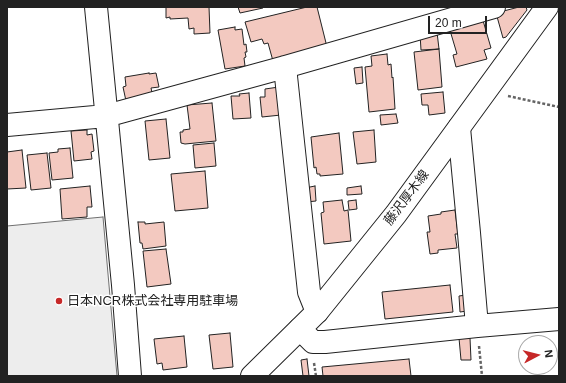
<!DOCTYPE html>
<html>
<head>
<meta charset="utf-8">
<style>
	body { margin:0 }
	#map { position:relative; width:566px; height:383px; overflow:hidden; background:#fff; font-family:Arial,sans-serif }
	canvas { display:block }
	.frame { position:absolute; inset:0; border:8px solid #222; pointer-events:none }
	.north { position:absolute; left:518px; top:335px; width:40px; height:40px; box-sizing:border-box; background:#fff; border:1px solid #a7a7a7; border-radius:50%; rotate:83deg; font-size:11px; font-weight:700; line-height:16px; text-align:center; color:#222 }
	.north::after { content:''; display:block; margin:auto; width:14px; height:18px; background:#c62828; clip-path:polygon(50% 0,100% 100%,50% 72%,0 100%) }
	.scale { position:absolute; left:428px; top:16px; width:59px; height:18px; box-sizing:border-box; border:2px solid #222; border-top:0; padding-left:5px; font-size:12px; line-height:14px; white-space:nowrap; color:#222; -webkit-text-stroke:3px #fff; paint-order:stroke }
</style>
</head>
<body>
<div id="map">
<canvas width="566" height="383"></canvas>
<div class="frame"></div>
<div class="north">N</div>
<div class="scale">20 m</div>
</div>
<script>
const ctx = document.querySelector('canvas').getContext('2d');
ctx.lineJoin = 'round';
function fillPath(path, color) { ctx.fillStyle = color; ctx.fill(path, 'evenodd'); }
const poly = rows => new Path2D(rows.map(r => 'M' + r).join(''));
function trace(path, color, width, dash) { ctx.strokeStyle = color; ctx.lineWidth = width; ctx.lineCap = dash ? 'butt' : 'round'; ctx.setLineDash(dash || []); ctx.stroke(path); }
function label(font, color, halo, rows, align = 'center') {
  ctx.font = font + ' Arial,"Noto Sans JP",sans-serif'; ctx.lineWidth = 3; ctx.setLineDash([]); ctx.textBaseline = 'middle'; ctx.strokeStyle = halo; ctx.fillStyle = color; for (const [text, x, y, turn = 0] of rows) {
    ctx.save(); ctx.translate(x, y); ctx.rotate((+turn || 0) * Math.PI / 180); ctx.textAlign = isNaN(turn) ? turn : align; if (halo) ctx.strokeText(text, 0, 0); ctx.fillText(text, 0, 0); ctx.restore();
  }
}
const parking = poly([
	[103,217,117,376,7,376,7,226,103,217]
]);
fillPath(parking, '#ededed');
trace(parking, '#6f6f6f', 1);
const building = poly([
	[166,7,209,7,210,33,194,34,194,28,189,29,188,18,170,19,170,17,166,18,166,7],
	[238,7,263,7,263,8,240,13,238,7],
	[307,7,317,7,327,47,273,61,268,43,264,44,262,39,251,42,245,22,307,7],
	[519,7,526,7,527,10,506,37,503,38,496,13,519,7],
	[482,17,491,48,484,50,487,59,456,67,453,55,457,54,449,27,482,17],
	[235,27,235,30,242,29,244,45,246,44,247,52,245,52,246,57,244,58,245,66,225,69,218,30,235,27],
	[437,32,439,49,421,50,420,34,437,32],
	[439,49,442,87,418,90,414,52,439,49],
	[387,54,388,65,391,64,392,78,393,77,395,109,369,112,365,67,372,66,371,56,387,54],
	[362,67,363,83,356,84,354,68,362,67],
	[149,73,149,74,156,73,159,87,151,88,153,97,126,101,123,87,126,86,125,77,149,73],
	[279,87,281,115,262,117,260,97,265,97,265,89,279,87],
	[443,92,445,113,429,115,428,105,422,105,421,94,443,92],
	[249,93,251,118,233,119,231,96,240,96,239,94,249,93],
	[212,103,216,141,185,144,181,143,180,132,183,132,183,130,190,129,187,105,212,103],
	[396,114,398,123,381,125,380,115,396,114],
	[166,119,170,158,149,160,145,121,166,119],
	[87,130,87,135,92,134,94,151,91,152,92,159,74,161,71,131,87,130],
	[374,130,376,162,357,164,353,132,374,130],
	[339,133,343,174,320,176,320,174,317,174,316,167,314,168,311,137,339,133],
	[214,143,216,166,195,168,193,145,214,143],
	[70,148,73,178,52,180,49,153,58,152,58,149,70,148],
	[22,150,26,188,7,189,7,152,22,150],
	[47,153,51,188,31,190,27,155,47,153],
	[205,171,208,208,175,211,171,174,205,171],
	[90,186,92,207,87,207,87,217,62,219,60,189,90,186],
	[315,186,316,201,306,202,305,188,315,186],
	[361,186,362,194,347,195,347,188,361,186],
	[342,200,344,211,348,210,351,241,324,244,321,213,324,212,323,202,342,200],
	[356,200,357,209,349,210,348,201,356,200],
	[455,210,458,234,455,234,457,248,438,250,438,253,430,254,427,232,430,232,428,216,441,214,441,212,455,210],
	[138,222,145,222,145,224,164,222,166,246,143,249,142,243,140,243,138,222],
	[166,249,171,284,147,287,143,251,166,249],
	[450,285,453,312,385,319,382,292,450,285],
	[466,295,467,311,460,312,459,296,466,295],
	[230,333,233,367,213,369,209,335,230,333],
	[184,336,187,367,163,370,162,363,157,364,154,339,184,336],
	[459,338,470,338,471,360,461,360,459,338],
	[307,359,309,376,303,376,301,360,307,359],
	[409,359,411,376,323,376,322,367,409,359]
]);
fillPath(building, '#f3c9c0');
trace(building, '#222', 1);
const minor = poly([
	[96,7,123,285,130,376],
	[285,67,309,292,317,312],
	[7,125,106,116,285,67,494,7],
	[459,128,469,233,477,326],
	[300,329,313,342,325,342,477,326,559,319]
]);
const major = poly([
	[252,376,317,312,396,214,547,7]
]);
trace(minor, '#222', 24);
trace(major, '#222', 24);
trace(poly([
	[508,96,559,107],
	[479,346,482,376],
	[314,363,316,376]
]), '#646464', 2.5, [3, 2]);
trace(minor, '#fff', 22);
trace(major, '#fff', 22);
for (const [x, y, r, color] of [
	[59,301,4,"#c62828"]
]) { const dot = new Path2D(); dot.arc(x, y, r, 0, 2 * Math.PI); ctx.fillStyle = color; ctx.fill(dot); trace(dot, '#fff', 1.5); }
label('13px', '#222', '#fff', [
	["藤沢厚木線",407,198,-53]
]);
label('13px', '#222', '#fff', [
	["日本NCR株式会社専用駐車場",67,301]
], 'left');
</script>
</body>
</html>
